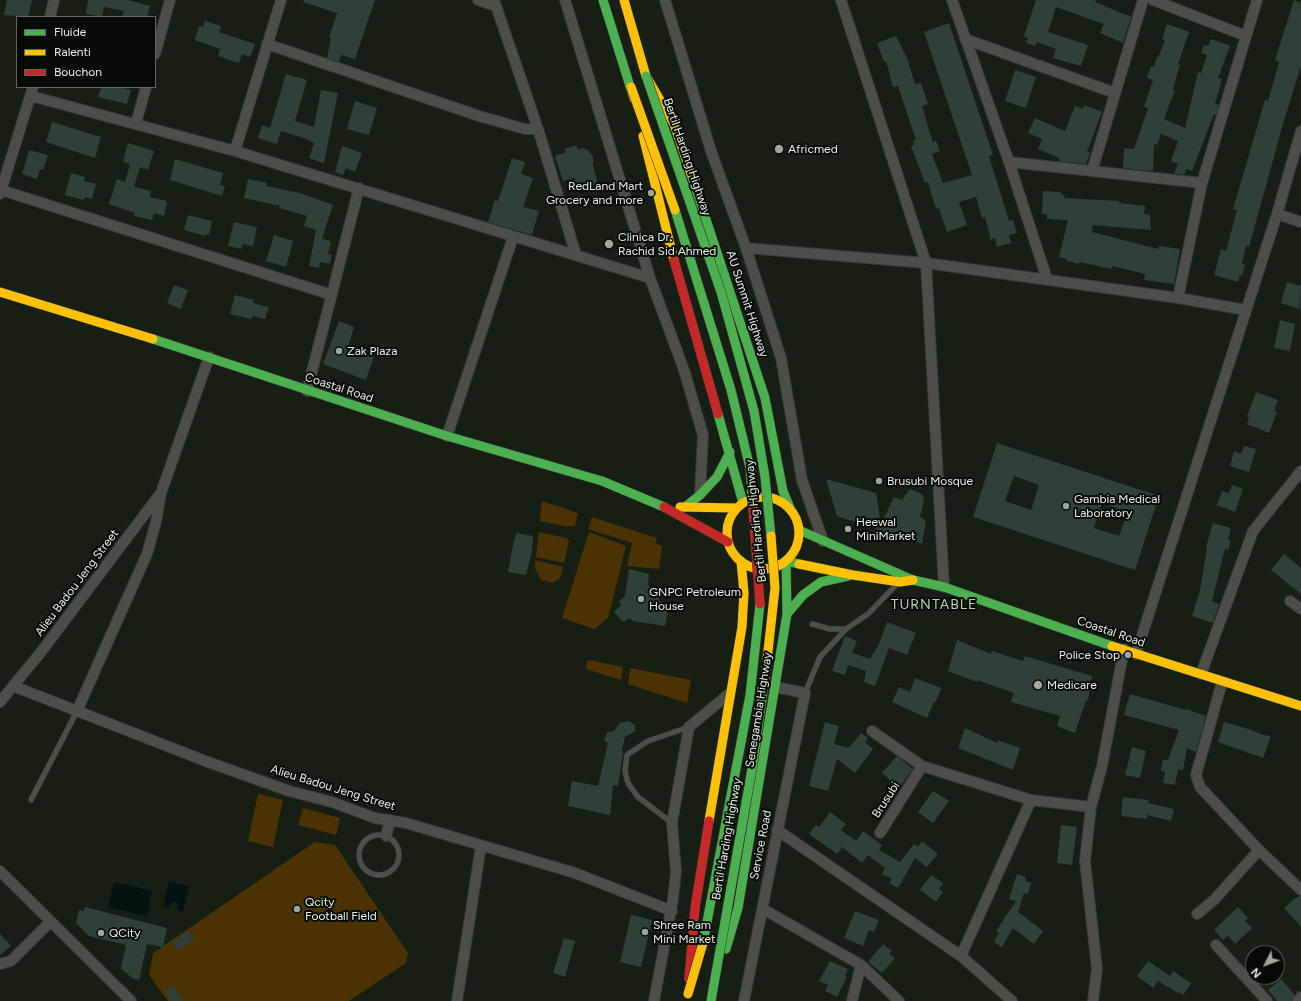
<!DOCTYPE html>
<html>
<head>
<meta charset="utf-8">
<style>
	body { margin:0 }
	#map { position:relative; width:1301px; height:1001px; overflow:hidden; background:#171f14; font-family:Figtree,sans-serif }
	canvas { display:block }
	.legend { position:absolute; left:16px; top:16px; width:140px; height:72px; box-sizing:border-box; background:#050b04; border:1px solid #5f675d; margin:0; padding:5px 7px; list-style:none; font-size:12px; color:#e6f0e2 }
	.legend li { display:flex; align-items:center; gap:8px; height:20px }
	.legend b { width:20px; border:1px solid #5f675d }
	.north { position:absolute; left:1245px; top:945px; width:40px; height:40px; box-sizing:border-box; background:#050b04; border:1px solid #5f675d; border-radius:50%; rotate:228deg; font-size:11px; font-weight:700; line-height:16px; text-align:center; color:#e6f0e2 }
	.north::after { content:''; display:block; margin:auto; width:14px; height:18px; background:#9ea79a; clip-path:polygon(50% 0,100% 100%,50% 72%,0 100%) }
</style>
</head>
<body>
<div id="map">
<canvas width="1301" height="1001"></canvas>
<ul class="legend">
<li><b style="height:5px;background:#4caf50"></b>Fluide</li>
<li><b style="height:5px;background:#ffc107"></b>Ralenti</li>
<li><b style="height:5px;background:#c62828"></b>Bouchon</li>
</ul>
<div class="north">N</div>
</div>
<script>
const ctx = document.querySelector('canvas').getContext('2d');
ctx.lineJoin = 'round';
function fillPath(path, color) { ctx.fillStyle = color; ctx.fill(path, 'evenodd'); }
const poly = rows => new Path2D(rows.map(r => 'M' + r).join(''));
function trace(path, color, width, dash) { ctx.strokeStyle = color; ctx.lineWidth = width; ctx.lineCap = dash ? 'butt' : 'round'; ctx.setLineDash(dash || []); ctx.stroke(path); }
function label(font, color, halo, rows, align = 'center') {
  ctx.font = font + ' Figtree,sans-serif'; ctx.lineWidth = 4; ctx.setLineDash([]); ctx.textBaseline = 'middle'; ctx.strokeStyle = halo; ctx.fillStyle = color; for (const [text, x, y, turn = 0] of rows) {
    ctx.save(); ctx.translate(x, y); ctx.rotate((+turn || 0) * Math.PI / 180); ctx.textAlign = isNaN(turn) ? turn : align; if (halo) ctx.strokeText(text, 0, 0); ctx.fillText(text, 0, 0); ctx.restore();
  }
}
fillPath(poly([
	[542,501,578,513,575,526,564,526,540,521],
	[592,517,657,538,656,544,662,546,659,569,627,566,632,543,588,529],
	[539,532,566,538,569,541,564,563,536,557],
	[589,532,626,546,608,618,594,629,562,618],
	[535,560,563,567,560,578,553,583,541,580,535,568],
	[589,660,623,667,621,680,586,669,587,662],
	[630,668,691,680,687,703,628,684],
	[258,794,283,800,273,847,248,841],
	[303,808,340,818,336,835,298,825],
	[315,842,335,845,408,953,406,963,349,1001,168,1001,149,975,153,953]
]), '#4b3203');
fillPath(poly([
	[169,881,189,886,183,912,177,910,178,903,171,902,169,908,163,907],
	[114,882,152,891,147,916,108,907]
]), '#031314');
fillPath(poly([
	[7,0,32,0,28,17,4,15],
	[88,0,128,0,150,6,147,17,122,17,124,11,104,7,102,17,86,14],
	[304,0,375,0,355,59,341,55,339,62,327,58,331,38,329,38,337,13,303,2],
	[1036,0,1096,0,1095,2,1131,17,1123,43,1100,33,1104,24,1056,7,1048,32,1088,45,1081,66,1053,58,1056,49,1037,42,1035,46,1026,43,1028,38,1024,36],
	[1294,0,1301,3,1301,66,1283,124,1249,247,1246,246,1242,264,1245,265,1242,276,1240,275,1238,282,1214,275,1221,249,1226,251,1237,210,1233,209,1265,100,1268,101,1279,62,1275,60],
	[205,21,221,26,219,32,255,44,250,57,242,54,239,63,218,56,220,49,195,40,199,26,203,27],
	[949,23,993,155,989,156,1009,221,1013,220,1017,233,1009,235,1011,243,997,247,995,238,991,240,985,217,982,218,976,197,959,202,967,225,947,232,939,208,936,209,928,182,925,183,911,146,914,144,913,141,916,140,898,86,893,87,886,61,884,62,877,43,896,36,907,58,915,84,921,83,928,104,922,106,933,143,936,141,940,151,932,154,943,183,972,175,924,32],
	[1167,24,1189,32,1178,64,1180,65,1173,89,1175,90,1164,119,1185,128,1198,72,1201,73,1207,55,1201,53,1204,45,1208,46,1211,39,1230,46,1218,78,1222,79,1215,104,1219,105,1216,115,1214,114,1192,171,1186,169,1184,175,1174,173,1178,164,1171,161,1178,141,1161,134,1157,145,1154,144,1153,171,1123,168,1124,148,1134,149,1148,108,1144,107,1153,80,1147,78,1151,66,1154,67,1157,57,1158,58,1165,40,1162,39],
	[1015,70,1036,77,1026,108,1005,101],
	[286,74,307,80,295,121,314,127,321,90,338,93,324,163,309,158,314,143,307,139,281,131,277,144,258,138,262,125,270,128],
	[101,87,120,87,131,90,127,104,98,97],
	[355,101,377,108,369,135,347,129],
	[1084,105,1102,112,1087,152,1090,153,1086,164,1059,161,1059,158,1038,149,1042,139,1028,133,1035,118,1065,131,1075,106,1083,109],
	[52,122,101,137,95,158,46,142],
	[128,143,154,151,148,170,140,167,134,187,151,191,150,197,167,201,164,216,154,213,152,220,134,216,135,213,109,204,117,179,125,182,130,164,123,162],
	[576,145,578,150,583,148,589,151,593,157,593,165,598,186,578,191,574,178,563,181,555,156,566,152,565,149],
	[342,146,362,153,355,172,346,168,343,175,335,172],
	[29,150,48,155,43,170,40,169,37,179,22,174],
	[512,158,525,162,521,174,533,178,523,207,539,211,532,235,488,222,495,200,498,201],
	[175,159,223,173,220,185,225,186,222,196,170,180],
	[71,173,85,177,84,181,96,184,92,199,85,197,84,200,65,195],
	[248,179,267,183,266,186,300,193,333,205,322,239,331,241,328,254,332,255,330,264,320,262,319,268,309,266,316,230,304,226,307,216,279,208,280,206,244,198],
	[1043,191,1061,192,1061,195,1065,195,1064,198,1119,201,1119,203,1145,206,1144,214,1150,215,1151,230,1093,225,1092,232,1158,249,1159,246,1180,249,1174,284,1144,280,1145,274,1112,266,1112,269,1079,262,1079,264,1067,261,1067,259,1059,257,1068,220,1047,219,1047,214,1042,214],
	[188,215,212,221,209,235,206,234,205,236,184,230],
	[234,222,257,227,253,246,243,244,241,249,228,246],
	[274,235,293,241,286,267,266,261],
	[1287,282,1301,286,1300,309,1281,303],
	[174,285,188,290,181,309,167,303],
	[235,295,254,300,253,303,269,307,265,319,253,316,251,319,230,314],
	[1280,320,1295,324,1290,351,1274,348],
	[339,321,354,327,348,347,374,356,366,380,323,364],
	[1256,392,1278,400,1274,411,1277,412,1269,433,1247,424,1249,417,1247,416],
	[997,443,1159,496,1135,570,973,517],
	[1014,476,1039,485,1031,510,1005,501],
	[1102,503,1128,512,1119,536,1094,528],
	[1244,446,1256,449,1249,472,1230,466,1234,451,1241,454],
	[826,479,876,493,881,524,894,497,902,500,910,489,922,494,924,501,920,516,926,521,922,544,837,516],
	[1232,485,1243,489,1235,512,1217,505,1222,491,1229,493],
	[1213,523,1231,528,1228,540,1231,541,1228,550,1225,548,1212,601,1219,604,1213,623,1192,616,1200,590,1207,548,1206,547],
	[517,533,533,536,532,551,526,575,508,572,514,540],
	[1284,554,1301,568,1301,594,1271,570],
	[629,569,649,574,648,585,659,596,659,601,669,603,665,626,632,621,630,618,623,622,614,612,621,605,619,601,625,596],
	[887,622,916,633,907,655,889,648,875,686,864,682,866,671,848,665,845,675,832,671,845,636,857,641,852,653,870,659,879,644],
	[957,640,991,654,992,651,1023,661,1025,656,1092,676,1088,701,1086,700,1075,733,1057,726,1060,716,1011,702,1014,693,977,680,977,682,948,671],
	[915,678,941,688,936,702,934,702,927,718,892,702,899,687,910,692],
	[1130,694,1186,710,1186,709,1206,716,1196,752,1187,748,1183,770,1178,769,1175,785,1163,783,1165,772,1161,771,1163,760,1168,760,1179,730,1124,715],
	[629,721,635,725,635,731,625,737,622,750,623,753,618,786,613,785,610,815,568,806,572,781,598,786,608,743,604,741,607,732,614,731,620,723],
	[825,722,839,726,834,744,849,748,861,733,868,738,865,742,873,749,855,773,837,759,828,791,809,786],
	[1224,722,1252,730,1262,735,1271,736,1263,758,1218,742],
	[965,728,997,743,998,740,1020,748,1013,770,958,748],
	[1132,747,1146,751,1140,778,1125,775],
	[897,756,913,769,899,788,882,773],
	[933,791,949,801,933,823,918,812],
	[1123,797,1149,800,1148,803,1174,809,1171,821,1147,815,1147,819,1121,816],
	[830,812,846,824,841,830,856,841,863,831,882,845,879,850,900,862,914,844,918,847,922,841,938,854,927,867,915,858,898,888,889,883,892,879,882,874,885,868,868,855,862,863,842,847,837,854,809,834,816,825,819,827],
	[1061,825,1077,827,1072,865,1057,863],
	[1017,874,1026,877,1025,881,1031,883,1028,894,1024,893,1018,912,1043,931,1034,944,1013,928,1002,947,994,942,999,933,996,931,1016,901,1009,899],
	[931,875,943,883,939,889,943,892,936,902,920,890],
	[1298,896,1301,896,1301,927,1284,908],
	[85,907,167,928,163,947,147,944,139,980,132,978,121,968,126,945,89,936,76,923,79,910,84,911],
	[1238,907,1248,918,1245,921,1252,928,1235,944,1228,936,1223,940,1214,930],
	[855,911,879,920,874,932,869,930,863,946,844,938],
	[631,915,652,920,641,967,620,962],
	[189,931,195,939,178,950,172,942],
	[0,934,11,946,0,955],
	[564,938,575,941,565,977,553,973],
	[883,944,892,951,889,954,895,958,882,973,868,962],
	[830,961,848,969,845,976,847,977,837,997,825,991,828,985,819,981],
	[1148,961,1170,976,1173,971,1191,983,1183,995,1179,992,1178,993,1158,981,1153,988,1137,976],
	[1281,979,1295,995,1292,1001,1277,1001,1268,990],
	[173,985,183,1001,171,1001,165,991]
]), '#2e4037');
const lane = poly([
	[812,624,830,629,846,629,868,614,896,585],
	[805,693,820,657,846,629],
	[31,800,77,711],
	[672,823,638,797,628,783,625,771,627,755,648,741,689,727],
	'359 855a20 20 0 1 1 40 0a20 20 0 1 1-40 0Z'
]);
const street = poly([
	[478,0,496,6],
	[494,0,538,129,576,255],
	[565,0,650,278,684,370,703,435,700,494],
	[665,0,711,151,746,248,781,358,802,480,823,541],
	[841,0,926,263,944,587],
	[952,0,1009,162,1047,279],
	[1153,0,1246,36],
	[50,17,54,0],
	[965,39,1115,93],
	[267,44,479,116,525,129,538,129],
	[155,54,170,0],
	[31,96,235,151,650,278],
	[136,123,146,87],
	[235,151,281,0],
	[1009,162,1202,183],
	[1092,171,1143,0],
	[1,190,332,295],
	[0,194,33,87],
	[1277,214,1301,222],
	[746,248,926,263,1178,298,1202,183,1257,0],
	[1178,298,1246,310],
	[307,391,359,188],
	[447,436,513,237],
	[1290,601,1301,609],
	[1136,654,1277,214,1301,131],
	[1201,674,1253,531,1301,471],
	[1222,682,1196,775,1200,787,1259,850,1301,890],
	[13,686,208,762,289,791,332,802,375,818,406,823,575,873,672,911],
	[0,702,41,652,160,494],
	[77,711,147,554,156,522,161,493,209,357],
	[872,731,922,766,1031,800,1091,807],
	[777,830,961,956,1012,1001],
	[880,833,922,766],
	[386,836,390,820],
	[0,871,131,1001],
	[763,909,861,965,899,1001],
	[1197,914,1214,900,1259,850],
	[1216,945,1267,1001],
	[961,956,1031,800],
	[0,964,11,961,50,922],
	[457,1001,481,846],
	[654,1001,673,899,676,872,672,823,689,727,730,693],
	[744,1001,805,693,775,687],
	[852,1001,861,965],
	[1093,1001,1097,969,1085,861,1091,807,1102,766,1124,649],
	[1298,1001,1301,997]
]);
const fast = poly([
	[603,0,634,99],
	[691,174,765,398,783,491,790,508],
	[153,339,447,436,602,481,664,507],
	[718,414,743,503],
	[685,507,700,495,717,477,730,452],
	[799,530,913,580,944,587,1112,646],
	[787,614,803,595,821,582,848,576],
	[726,949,738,908,787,614,786,561,799,564]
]);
const slow = poly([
	[624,0,646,76,674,124,691,174],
	[643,136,674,260],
	[0,292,153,339],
	'727 533a36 36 0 1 1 72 0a36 36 0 1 1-72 0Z',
	[680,507,736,508],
	[799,564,853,575,900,582,913,580],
	[1112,646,1301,706],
	[709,821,742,627,744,593,741,561]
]);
const jam = poly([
	[674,260,718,414],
	[664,507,728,542],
	[689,979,695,908,709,821]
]);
trace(lane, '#353b32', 6);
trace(street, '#353b32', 12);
trace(fast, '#353b32', 10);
trace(slow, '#353b32', 10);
trace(jam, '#353b32', 10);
trace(lane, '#4d4e49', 5);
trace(street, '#4d4e49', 10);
trace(fast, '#4caf50', 9);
trace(slow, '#ffc107', 9);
trace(jam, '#c62828', 9);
const fastBridge = poly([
	[646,76,721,292,754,411,765,477,771,536],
	[675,210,731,390,750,468,753,508],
	[703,943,750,695,760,604],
	[711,1001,753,763,765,678]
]);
const slowBridge = poly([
	[631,87,675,210],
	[765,678,775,588,771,536],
	[688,994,703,943]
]);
const jamBridge = poly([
	[753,508,760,604]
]);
trace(fastBridge, '#353b32', 10, []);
trace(slowBridge, '#353b32', 10, []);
trace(jamBridge, '#353b32', 10, []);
trace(fastBridge, '#4caf50', 9);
trace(slowBridge, '#ffc107', 9);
trace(jamBridge, '#c62828', 9);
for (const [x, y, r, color] of [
	[779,149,5,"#9ea79a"],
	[651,193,4,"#9ea79a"],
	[609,244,5,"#9ea79a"],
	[339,351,4,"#9ea79a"],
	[879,481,4,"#9ea79a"],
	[1066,506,4,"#9ea79a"],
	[848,529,4,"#9ea79a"],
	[641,599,4,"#9ea79a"],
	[1128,655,4,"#9ea79a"],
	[1038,685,5,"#9ea79a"],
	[297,909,4,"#9ea79a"],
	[645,932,4,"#9ea79a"],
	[101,933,4,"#9ea79a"]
]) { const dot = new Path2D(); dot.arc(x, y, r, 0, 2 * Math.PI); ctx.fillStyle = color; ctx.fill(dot); trace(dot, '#050b04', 1.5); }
label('12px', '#e6f0e2', '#050b04', [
	["Africmed",788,149],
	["RedLand Mart",643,186,"right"],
	["Grocery and more",643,200,"right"],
	["Clinica Dr.",618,237],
	["Rachid Sid Ahmed",618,251],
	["Zak Plaza",347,351],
	["Brusubi Mosque",887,481],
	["Gambia Medical",1074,499],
	["Laboratory",1074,513],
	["Heewal",856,522],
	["MiniMarket",856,536],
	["GNPC Petroleum",649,592],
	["House",649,606],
	["Police Stop",1120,655,"right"],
	["Medicare",1047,685],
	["Qcity",305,902],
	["Football Field",305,916],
	["Shree Ram",653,925],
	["Mini Market",653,939],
	["QCity",109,933]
], 'left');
label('12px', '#e6f0e2', '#050b04', [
	["Bertil Harding Highway",687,157,71],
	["AU Summit Highway",747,304,72],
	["Coastal Road",339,388,18],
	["Bertil Harding Highway",756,521,-96],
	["Alieu Badou Jeng Street",77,583,-53],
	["Coastal Road",1111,632,19],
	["Senegambia Highway",759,710,-81],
	["Alieu Badou Jeng Street",333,788,17],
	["Brusubi",886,800,-57],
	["Bertil Harding Highway",727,839,-80],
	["Service Road",761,845,-79]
]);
ctx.letterSpacing = '1px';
label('14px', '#bdd2b7', '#050b04', [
	["TURNTABLE",934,605]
]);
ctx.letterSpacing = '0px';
</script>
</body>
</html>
